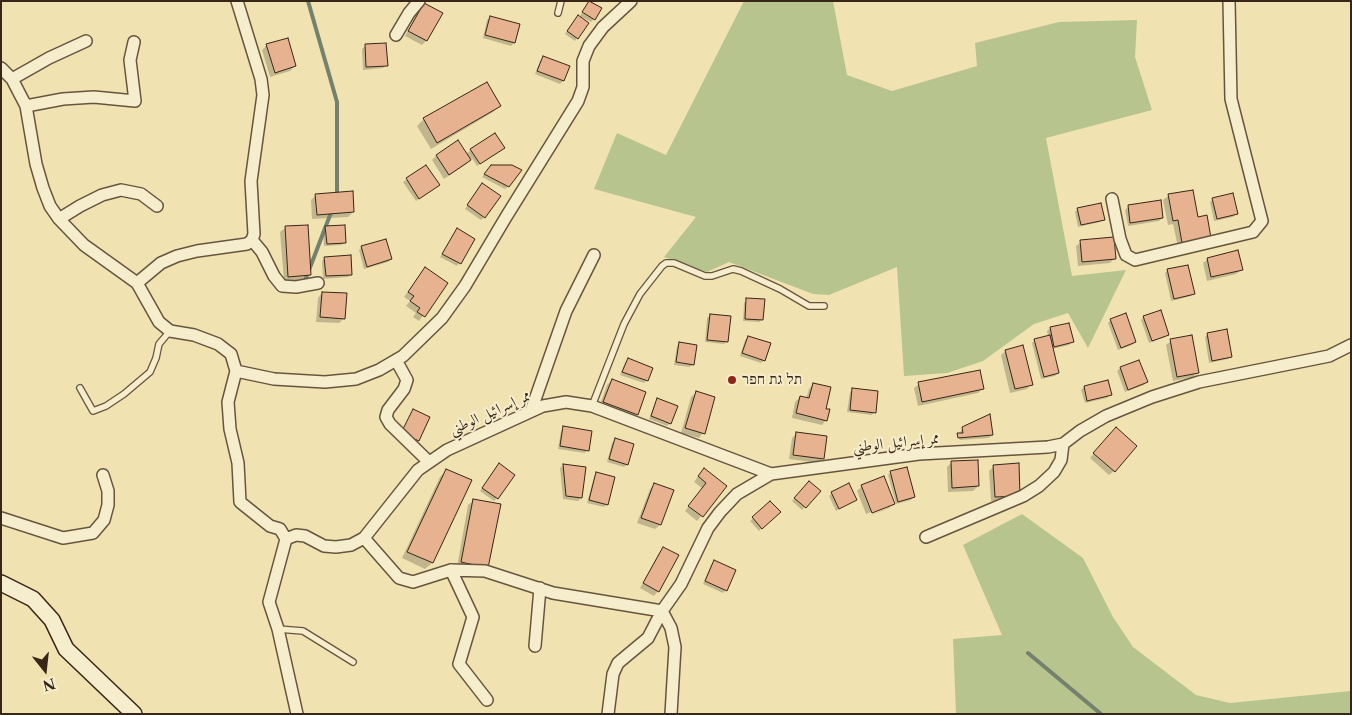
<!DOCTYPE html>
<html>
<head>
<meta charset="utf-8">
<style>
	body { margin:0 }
	#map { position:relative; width:1352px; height:715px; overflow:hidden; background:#f1e3b1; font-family:"Libre Caslon Text",serif }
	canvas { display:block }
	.frame { position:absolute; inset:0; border:2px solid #382618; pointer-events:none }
	.north { position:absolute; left:20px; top:645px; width:50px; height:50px; -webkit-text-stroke:4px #f6edcc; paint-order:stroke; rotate:164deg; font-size:14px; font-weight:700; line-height:20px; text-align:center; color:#382618 }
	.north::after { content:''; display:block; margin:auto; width:18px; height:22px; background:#382618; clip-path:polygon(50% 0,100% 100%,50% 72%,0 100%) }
</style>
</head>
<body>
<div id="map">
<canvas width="1352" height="715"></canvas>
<div class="frame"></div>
<div class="north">N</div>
</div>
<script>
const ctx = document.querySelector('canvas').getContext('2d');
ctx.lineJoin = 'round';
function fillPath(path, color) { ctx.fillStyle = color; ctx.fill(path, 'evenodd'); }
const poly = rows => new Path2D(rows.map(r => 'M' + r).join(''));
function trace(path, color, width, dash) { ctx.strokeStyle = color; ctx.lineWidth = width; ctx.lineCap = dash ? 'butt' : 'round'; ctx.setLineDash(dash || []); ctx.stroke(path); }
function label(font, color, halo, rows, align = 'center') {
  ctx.font = font + ' "Libre Caslon Text",Amiri,"Frank Ruhl Libre",serif'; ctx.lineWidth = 4; ctx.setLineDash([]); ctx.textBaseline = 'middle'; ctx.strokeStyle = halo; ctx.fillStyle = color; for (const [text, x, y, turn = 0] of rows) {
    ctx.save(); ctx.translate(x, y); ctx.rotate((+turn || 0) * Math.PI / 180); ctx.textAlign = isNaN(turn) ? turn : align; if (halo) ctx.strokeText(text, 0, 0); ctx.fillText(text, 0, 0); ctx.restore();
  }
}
fillPath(poly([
	[744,1,833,1,847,75,892,91,977,66,975,43,1059,22,1137,20,1135,57,1152,110,1046,138,1072,276,1126,270,1088,348,1068,313,1034,324,983,361,947,373,904,376,897,267,829,295,813,294,729,262,707,272,664,257,696,217,594,189,617,133,666,155],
	[1022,514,1083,558,1113,617,1133,647,1196,695,1230,703,1351,691,1351,714,956,714,953,639,1002,635,963,545]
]), '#b7c48e');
fillPath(poly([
	[424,4,426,41,422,45,405,36,419,9],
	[587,5,594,19,591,22,580,16],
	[490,17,514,43,511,46,483,38,487,20],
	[575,20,577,38,575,41,565,34],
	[267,45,295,66,290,71,270,77,262,50],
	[365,46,386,65,383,68,363,70,362,49],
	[543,58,568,67,563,81,560,84,535,74,540,61],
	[499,106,493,112,431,149,417,126,424,119],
	[471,150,500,151,477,166,472,158,465,165,444,179,432,160,436,156,466,154],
	[426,166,435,188,416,201,403,182],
	[488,169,508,186,505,189,482,177],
	[479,187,484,217,481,220,465,209],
	[1192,191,1197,218,1210,237,1178,247,1173,224,1168,225,1163,200,1168,196],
	[316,195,353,212,348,217,312,219,311,200],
	[1213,199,1236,214,1233,217,1214,221,1210,202],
	[1128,207,1162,218,1159,221,1128,226,1125,210],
	[1078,209,1103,220,1100,222,1078,227,1075,212],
	[307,226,310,274,305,279,284,281,280,232,285,228],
	[326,228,345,242,342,245,324,246,323,231],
	[454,233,474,239,457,266,440,257],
	[1081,242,1114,259,1110,263,1078,266,1076,246],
	[362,247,391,259,388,262,364,269,359,250],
	[325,258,351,274,348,277,323,279,322,261],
	[1208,259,1241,270,1236,274,1207,281,1203,263],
	[425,268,447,283,419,321,413,317,416,313,406,306,410,301,404,297],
	[1168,270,1194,293,1191,296,1171,301,1165,273],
	[322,293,344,318,339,323,316,322,318,298],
	[747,300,762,319,759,322,743,321,744,303],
	[710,315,727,341,724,344,705,342,707,318],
	[1144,317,1168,334,1165,337,1149,343,1141,320],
	[1111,320,1135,342,1132,345,1118,350,1108,323],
	[1068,324,1072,342,1069,345,1052,349,1058,373,1055,376,1041,379,1032,343,1035,340,1048,336,1047,331,1050,328],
	[1208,334,1231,356,1228,359,1209,363,1205,337],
	[748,337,764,360,761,363,740,356,745,340],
	[1171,341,1197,372,1193,377,1173,381,1166,345],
	[680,343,693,364,690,367,674,365,677,346],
	[1006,351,1031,384,1027,389,1010,393,1001,355],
	[628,360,651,368,646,381,644,383,620,375,625,363],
	[1139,361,1146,382,1144,385,1125,392,1117,371,1120,368],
	[612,380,636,414,632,419,599,407,607,385],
	[813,384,825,410,826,420,822,425,792,418,795,402,800,397,806,399,809,389],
	[919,384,983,388,978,393,918,406,914,388],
	[1084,387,1110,395,1107,398,1085,403,1081,390],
	[853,389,874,412,872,415,847,412,850,392],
	[696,393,703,433,699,438,681,433,691,397],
	[658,400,670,423,667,426,649,419,655,403],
	[413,411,418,440,415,443,399,436],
	[564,428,587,450,585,453,558,449,561,431],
	[963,428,992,435,989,438,960,440,958,435,956,435,960,434,960,432],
	[797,433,823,458,818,463,789,459,792,438],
	[1112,434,1114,471,1109,475,1090,458],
	[615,440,627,464,624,467,607,462,612,443],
	[951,463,978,486,973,491,948,492,947,467],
	[563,465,585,468,581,498,578,501,563,499,560,468],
	[994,466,1014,500,991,501,989,471],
	[496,468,497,498,494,501,480,491],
	[447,470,470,481,432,563,425,569,402,558,440,477],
	[891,472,914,497,911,500,896,504,888,475],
	[596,474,607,504,604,507,587,503,594,477],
	[699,475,725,486,697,521,685,511,702,488,694,482],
	[809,482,819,491,802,510,792,501],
	[655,484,672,490,660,525,655,529,637,523,650,489],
	[862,486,893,503,889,508,867,517,889,507,889,504,866,514,857,491],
	[832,493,855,500,836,511,829,496],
	[473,501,482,572,457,567,468,505],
	[770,503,779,512,759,531,750,521],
	[664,548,658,591,654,596,640,588,659,553],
	[714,562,726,590,723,593,703,584,711,565]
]), '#0003');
trace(poly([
	[308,1,337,102,337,197],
	[306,278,332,210],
	[1028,653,1101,714]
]), '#74826d', 4);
const building = poly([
	[589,1,602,8,595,20,582,12,589,1],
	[424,3,443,13,427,41,408,31,424,3],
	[578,15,589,23,578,39,567,31,578,15],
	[490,16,520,24,515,43,485,35,490,16],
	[288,38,296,66,275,73,266,44,288,38],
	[386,43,388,66,366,67,365,44,386,43],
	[543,56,570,66,564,81,537,71,543,56],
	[487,82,501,106,437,143,423,118,487,82],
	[495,133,505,148,480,164,470,149,495,133],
	[458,140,471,160,449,175,436,155,458,140],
	[426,165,440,185,419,199,406,178,426,165],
	[491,165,512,165,522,170,509,187,484,174,491,165],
	[482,183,501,196,485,218,467,205,482,183],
	[1193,190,1198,217,1207,215,1211,238,1182,243,1178,220,1173,221,1168,194,1193,190],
	[353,191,354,212,317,215,315,194,353,191],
	[1233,193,1238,214,1217,219,1212,198,1233,193],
	[1161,200,1163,218,1130,223,1128,205,1161,200],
	[1101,203,1105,220,1081,225,1077,208,1101,203],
	[308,225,311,275,288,277,285,226,308,225],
	[345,225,346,243,327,244,325,226,345,225],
	[457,228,475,239,461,264,442,254,457,228],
	[1114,237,1116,259,1082,262,1080,240,1114,237],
	[386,239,392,259,367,267,361,246,386,239],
	[1238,250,1243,270,1211,277,1207,258,1238,250],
	[351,255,352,275,326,276,324,257,351,255],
	[1188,265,1195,294,1174,299,1167,269,1188,265],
	[425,267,448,283,425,317,417,312,420,308,410,301,414,296,408,292,425,267],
	[322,292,347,293,345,319,320,317,322,292],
	[746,298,765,299,763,320,745,319,746,298],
	[1161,310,1169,335,1152,341,1143,316,1161,310],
	[1126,313,1136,342,1121,348,1110,319,1126,313],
	[710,314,731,316,728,342,707,340,710,314],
	[1069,323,1074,342,1054,347,1050,327,1069,323],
	[1227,329,1232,357,1212,361,1207,333,1227,329],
	[1050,335,1059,373,1044,377,1034,339,1050,335],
	[1192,335,1199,373,1177,377,1170,339,1192,335],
	[748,336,771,343,765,361,742,353,748,336],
	[679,342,697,345,694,365,676,362,679,342],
	[1023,345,1033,385,1015,389,1005,350,1023,345],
	[628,358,653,368,648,381,622,372,628,358],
	[1139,360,1148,382,1128,390,1120,367,1139,360],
	[980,370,984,389,922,402,918,382,980,370],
	[612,379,646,392,638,415,603,402,612,379],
	[1108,380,1112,395,1087,401,1084,386,1108,380],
	[813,383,831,387,826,409,830,409,827,421,796,413,800,396,809,398,813,383],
	[852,388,878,391,876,413,850,410,852,388],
	[696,391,715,397,705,434,685,428,696,391],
	[657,398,678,406,671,424,651,416,657,398],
	[413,409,430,417,419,441,401,433,413,409],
	[990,414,993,435,958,438,957,433,963,433,962,427,990,414],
	[563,426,592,431,589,451,560,446,563,426],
	[1116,427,1137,446,1115,472,1093,453,1116,427],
	[796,432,827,436,824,459,793,455,796,432],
	[615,438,634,444,628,465,609,459,615,438],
	[978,460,979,486,952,488,951,461,978,460],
	[499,463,515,475,498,499,482,488,499,463],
	[1019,463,1020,496,995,497,993,465,1019,463],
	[563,464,586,467,582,498,566,496,563,464],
	[907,467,915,497,898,502,890,471,907,467],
	[704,468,727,486,703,517,688,506,706,483,698,476,704,468],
	[446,469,472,480,433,563,407,552,446,469],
	[596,472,615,477,608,505,589,500,596,472],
	[884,476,895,504,872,513,861,485,884,476],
	[809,481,821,491,806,508,794,498,809,481],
	[654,483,674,490,661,525,641,518,654,483],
	[849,483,857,500,839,509,831,492,849,483],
	[473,499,501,504,488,568,461,562,473,499],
	[770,501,781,512,762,529,752,517,770,501],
	[663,547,679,555,659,592,643,583,663,547],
	[714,560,736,570,727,591,705,581,714,560]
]);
fillPath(building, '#e6b28f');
trace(building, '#382618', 1);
const lane = poly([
	[558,13,561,1],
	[80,388,93,411,106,406,124,394,150,372,156,358,159,344,170,331],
	[592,406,624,324,640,294,662,266,666,263,674,263,705,276,712,276,733,269,741,271,780,289,809,306,824,306],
	[278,629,303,631,353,662]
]);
const street = poly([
	[396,35,409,13,419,1],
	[1,68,12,79,26,106,36,164,43,188,50,206,59,219,84,245,137,283,159,322,170,331,194,335,218,344,231,354,236,371,228,402,230,429,238,463,240,502,270,526,280,529,286,539],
	[12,79,49,58,86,41],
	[26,106,63,99,94,97,135,101,130,60,134,42],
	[1112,199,1120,239,1126,255,1135,260,1253,232,1262,221,1231,99,1229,1],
	[59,219,80,206,102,195,121,190,141,194,157,206],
	[252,240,262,252,274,276,282,286,296,287,318,283],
	[137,283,161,263,177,256,197,251,247,244,252,240,254,234,251,181,263,95,261,79,237,1],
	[396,360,407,380,404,389,388,410,386,417,390,424,429,462],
	[236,371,274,379,325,382,356,379,379,370,403,356,442,318,465,286,506,217,578,101,583,87,583,61,589,46,603,27,631,1],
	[531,411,566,311,594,255],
	[1,518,63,538,93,533,104,520,108,505,108,491,103,475],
	[926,537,1023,496,1039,486,1054,472,1061,460,1063,444],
	[364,538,399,578,413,582,451,570,485,571,553,593,662,611],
	[286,539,296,535,305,536,324,546,336,547,351,545,364,538,418,470,447,450,543,406,566,402,592,406,771,474,919,454,1048,447,1063,444,1080,431,1106,416,1152,397,1199,382,1329,356,1351,345],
	[286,539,269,602,278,629,297,714],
	[451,570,473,617,459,664,487,700],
	[662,611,671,628,675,647,671,714],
	[535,646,540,588],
	[608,714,613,674,618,663,648,638,662,611,681,584,708,528,720,512,737,494,771,474]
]);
const secondary = poly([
	[1,583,33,599,52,620,66,649,134,714]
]);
trace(lane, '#66553e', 8);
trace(street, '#66553e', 14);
trace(secondary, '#382618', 18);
trace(lane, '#f6edcc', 5.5);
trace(street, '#f6edcc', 11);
trace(secondary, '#f6edcc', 15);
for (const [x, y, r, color] of [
	[732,380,5,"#8f2418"]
]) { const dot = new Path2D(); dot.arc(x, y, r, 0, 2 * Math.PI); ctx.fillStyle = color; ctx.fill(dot); trace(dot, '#f6edcc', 2); }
label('15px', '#382618', '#f6edcc', [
	["תל גת חפר",742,380]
], 'left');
label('15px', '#382618', '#f6edcc', [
	["ممر إسرائيل الوطني",490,413,-24],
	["ممر إسرائيل الوطني",896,443,-6]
]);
</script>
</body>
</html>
